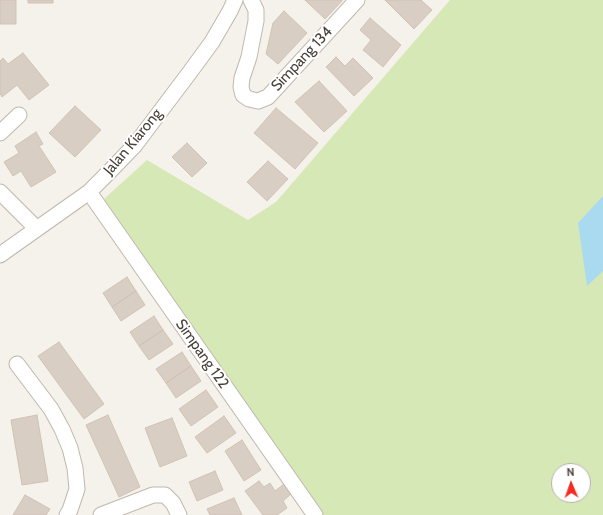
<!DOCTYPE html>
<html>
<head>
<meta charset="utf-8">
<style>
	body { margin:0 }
	#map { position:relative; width:603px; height:515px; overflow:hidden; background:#f5f1eb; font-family:Cabin,sans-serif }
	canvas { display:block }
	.north { position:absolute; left:551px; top:463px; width:40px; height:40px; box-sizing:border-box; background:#fff; border:1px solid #b6b3b0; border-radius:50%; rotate:358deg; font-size:11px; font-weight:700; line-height:16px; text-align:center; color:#494139 }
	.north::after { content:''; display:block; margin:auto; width:14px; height:18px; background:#f42c23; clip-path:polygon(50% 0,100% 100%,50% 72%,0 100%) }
</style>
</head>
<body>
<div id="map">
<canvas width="603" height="515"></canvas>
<div class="north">N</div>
</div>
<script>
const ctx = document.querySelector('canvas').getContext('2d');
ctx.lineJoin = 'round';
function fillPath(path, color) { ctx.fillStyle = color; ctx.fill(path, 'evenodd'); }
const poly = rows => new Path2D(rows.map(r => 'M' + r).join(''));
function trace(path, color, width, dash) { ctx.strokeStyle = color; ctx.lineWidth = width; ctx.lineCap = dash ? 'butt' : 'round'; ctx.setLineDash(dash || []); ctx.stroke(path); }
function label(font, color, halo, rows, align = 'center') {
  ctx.font = font + ' Cabin,sans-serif'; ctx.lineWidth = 4; ctx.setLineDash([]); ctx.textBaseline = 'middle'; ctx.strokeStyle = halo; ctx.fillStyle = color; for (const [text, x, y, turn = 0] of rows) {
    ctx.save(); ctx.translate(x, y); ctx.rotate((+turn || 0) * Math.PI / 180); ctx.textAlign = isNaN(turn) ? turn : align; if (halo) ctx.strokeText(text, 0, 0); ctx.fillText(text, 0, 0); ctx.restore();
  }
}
fillPath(poly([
	[450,0,603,0,603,515,319,515,104,199,147,160,248,220,276,202],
	[559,471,583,471,583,495,559,495]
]), '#d6e8b5');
fillPath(poly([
	[603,196,603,271,587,286,578,223]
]), '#aadaef');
const building = poly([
	[0,0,16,0,16,24,0,24,0,0],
	[28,0,53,0,53,3,28,3,28,0],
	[305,0,342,0,342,1,325,19,305,0],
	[385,0,421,0,432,10,414,29,385,0],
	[284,11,307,33,278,64,266,54,273,23,284,11],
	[370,18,401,45,383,67,363,50,371,40,360,30,370,18],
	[23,53,49,85,29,100,17,85,2,97,0,93,0,61,3,58,8,64,23,53],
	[336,57,345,66,353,58,373,78,354,96,326,67,336,57],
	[319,81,347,111,324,132,295,102,319,81],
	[75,106,101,130,75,157,49,133,75,106],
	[276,108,318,143,295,169,254,133,276,108],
	[36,132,43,144,39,146,56,172,31,187,21,171,13,176,4,162,19,153,15,146,36,132],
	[187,143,207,163,192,177,172,157,187,143],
	[268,161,288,179,267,201,247,182,268,161],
	[127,277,136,291,112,307,103,293,127,277],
	[136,291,145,305,121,321,112,307,136,291],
	[154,316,163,330,139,346,130,332,154,316],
	[163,330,173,344,149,360,139,346,163,330],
	[59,342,104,404,84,419,38,356,59,342],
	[182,352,191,366,166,383,156,369,182,352],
	[191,366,201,381,176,398,166,383,191,366],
	[206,390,218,407,191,426,179,409,206,390],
	[37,415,48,481,22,485,11,420,37,415],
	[108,415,140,487,119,497,86,425,108,415],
	[224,416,236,433,207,453,195,437,224,416],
	[172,418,187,456,160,467,145,428,172,418],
	[242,440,261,470,244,481,225,451,242,440],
	[215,471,223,490,197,501,189,482,215,471],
	[259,481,264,487,270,483,275,491,284,484,291,494,283,501,287,508,277,515,263,515,245,491,259,481],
	[25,495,50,509,46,515,13,515,25,495],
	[234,498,242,515,210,515,207,509,234,498]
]);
fillPath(building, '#d9cec3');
trace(building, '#d1c2b4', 1);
const street = poly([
	[251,0,256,10,256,21,249,57,242,78,241,87,243,95,249,99,258,101,268,97,357,0],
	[0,133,19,115],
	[0,192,36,228],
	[89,192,315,515],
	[0,255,89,192,111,170,135,145,190,72,212,42,230,11,235,0],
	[17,364,51,409,62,429,70,448,75,468,77,489,70,510,67,515],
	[101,515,153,495,165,495,173,503,179,515]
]);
trace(street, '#c0b8ad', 17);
trace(street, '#fff', 15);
label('15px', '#494139', '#fff', [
	["Simpang 134",302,59,-47],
	["Jalan Kiarong",133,142,-50],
	["Simpang 122",202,354,55]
]);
</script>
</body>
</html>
